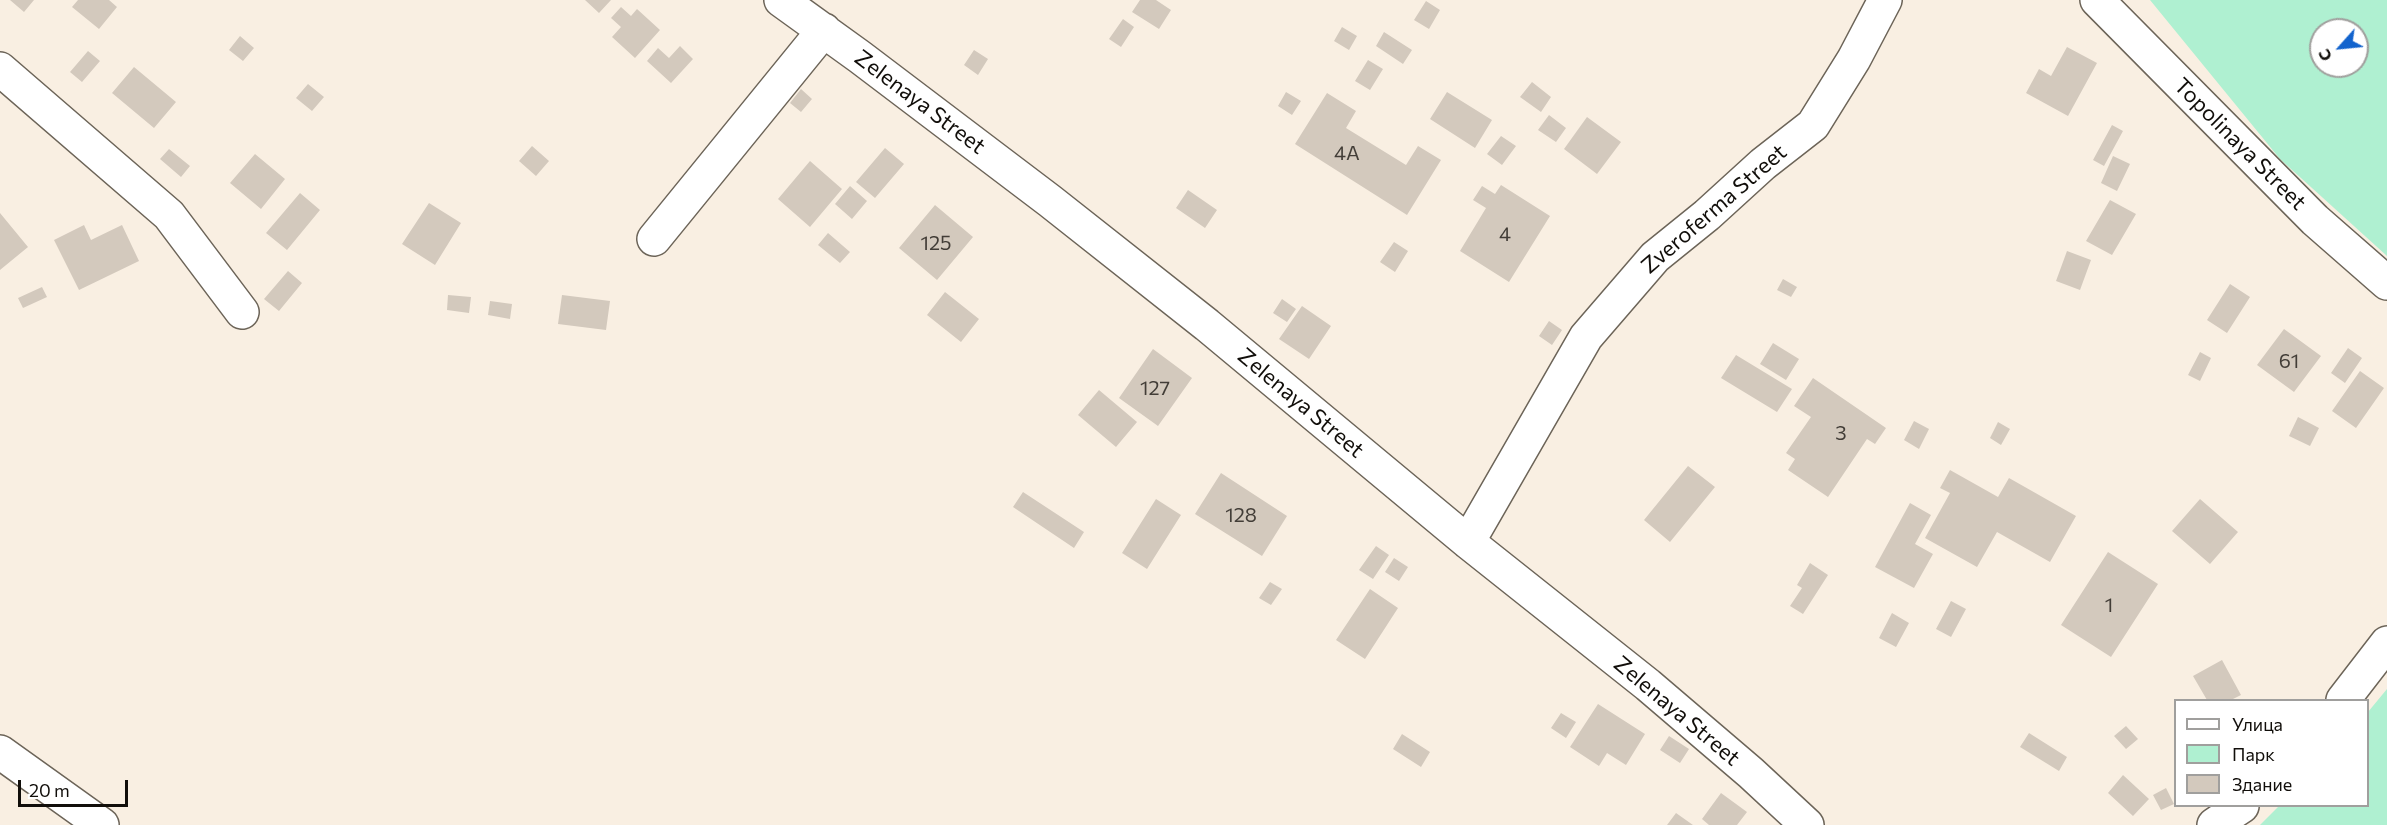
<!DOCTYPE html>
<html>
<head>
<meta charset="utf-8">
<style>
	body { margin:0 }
	#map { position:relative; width:2387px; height:825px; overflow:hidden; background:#f9efe2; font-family:Commissioner,sans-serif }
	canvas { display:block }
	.legend { position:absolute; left:2174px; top:699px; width:195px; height:108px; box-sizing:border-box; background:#fff; border:2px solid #a09f9d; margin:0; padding:8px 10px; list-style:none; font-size:18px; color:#110e0a }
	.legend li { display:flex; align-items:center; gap:12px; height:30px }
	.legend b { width:30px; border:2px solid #a09f9d }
	.north { position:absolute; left:2309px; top:18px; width:60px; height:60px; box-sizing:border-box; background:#fff; border:2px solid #a09f9d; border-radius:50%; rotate:243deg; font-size:16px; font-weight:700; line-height:24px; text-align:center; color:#110e0a }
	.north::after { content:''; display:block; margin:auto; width:21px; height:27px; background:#1263cd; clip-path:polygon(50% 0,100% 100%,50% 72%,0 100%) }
	.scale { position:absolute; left:18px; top:780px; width:110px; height:27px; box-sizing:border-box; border:3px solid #110e0a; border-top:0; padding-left:8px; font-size:18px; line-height:21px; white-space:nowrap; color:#110e0a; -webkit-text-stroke:4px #fff; paint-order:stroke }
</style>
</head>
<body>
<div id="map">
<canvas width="2387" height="825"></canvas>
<ul class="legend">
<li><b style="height:8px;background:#fff"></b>Улица</li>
<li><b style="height:16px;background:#aff0d1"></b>Парк</li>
<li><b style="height:16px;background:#d3c9bd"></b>Здание</li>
</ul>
<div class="north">С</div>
<div class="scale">20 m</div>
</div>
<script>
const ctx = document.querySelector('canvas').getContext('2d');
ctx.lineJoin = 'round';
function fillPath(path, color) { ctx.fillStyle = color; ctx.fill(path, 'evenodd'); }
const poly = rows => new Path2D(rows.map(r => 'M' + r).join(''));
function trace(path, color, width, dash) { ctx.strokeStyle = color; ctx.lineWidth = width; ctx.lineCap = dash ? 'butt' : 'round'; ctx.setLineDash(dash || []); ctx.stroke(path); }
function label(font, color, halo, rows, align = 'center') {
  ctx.font = font + ' Commissioner,sans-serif'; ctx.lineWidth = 6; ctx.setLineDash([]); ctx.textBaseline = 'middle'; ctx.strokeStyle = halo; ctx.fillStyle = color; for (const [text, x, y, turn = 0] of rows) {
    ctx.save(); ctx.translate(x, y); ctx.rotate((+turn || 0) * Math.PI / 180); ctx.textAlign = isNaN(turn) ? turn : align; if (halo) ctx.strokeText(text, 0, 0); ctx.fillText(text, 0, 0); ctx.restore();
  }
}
fillPath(poly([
	[2150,0,2387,0,2387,256,2280,159],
	[2321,30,2357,30,2357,66,2321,66],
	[2387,689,2387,825,2260,825,2279,806,2368,806,2368,712]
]), '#aff0d1');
fillPath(poly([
	[10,0,34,0,24,12],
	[78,0,109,0,117,7,99,29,72,7],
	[585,0,611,0,599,13],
	[1140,0,1156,0,1171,10,1159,29,1132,12],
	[1426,1,1440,10,1429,29,1414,20],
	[621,7,631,16,637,9,660,30,635,58,612,37,621,27,611,18],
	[1123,19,1134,27,1121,47,1109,39],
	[1342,27,1357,36,1349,50,1334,41],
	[1384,32,1412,50,1403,64,1376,46],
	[240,36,254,48,243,61,229,50],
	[680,46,693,59,671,83,647,61,658,48,669,58],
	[2067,47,2097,63,2068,116,2026,93,2039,69,2051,76],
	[974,50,988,59,978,75,964,65],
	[88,51,100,61,82,82,70,72],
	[1368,60,1383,69,1370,90,1355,81],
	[134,67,176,102,154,128,112,93],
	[1532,82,1551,97,1541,112,1520,97],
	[308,84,324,97,312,111,296,98],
	[801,89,812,99,801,112,790,103],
	[1286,92,1301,101,1292,115,1278,106],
	[1447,92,1492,120,1475,148,1430,119],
	[1327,93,1356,111,1346,128,1406,165,1418,146,1441,160,1407,215,1295,144],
	[1549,115,1566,128,1556,142,1538,130],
	[1587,117,1621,142,1597,174,1564,149],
	[2112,125,2123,131,2104,166,2093,160],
	[1501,136,1516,146,1502,165,1487,154],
	[532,146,549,161,536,176,519,161],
	[885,148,904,164,875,198,856,182],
	[169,149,190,166,181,177,160,159],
	[255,154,285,179,261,209,230,183],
	[2113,156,2130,164,2117,191,2101,183],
	[810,161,842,189,810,227,778,199],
	[1501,185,1550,216,1509,282,1460,251,1486,208,1473,200,1482,186,1495,194],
	[850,186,867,201,852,219,835,204],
	[1188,190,1217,210,1205,228,1176,208],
	[300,193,320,210,287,250,266,233],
	[2110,200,2136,214,2112,255,2086,241],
	[429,203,461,223,435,265,402,244],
	[935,205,973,237,937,280,899,248],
	[0,213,28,247,0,270],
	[84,225,91,240,122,225,139,261,79,290,54,240],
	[828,233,850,252,840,263,818,245],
	[1394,242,1408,251,1395,272,1380,262],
	[2067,251,2091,260,2080,290,2056,281],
	[288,271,302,283,279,311,264,299],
	[1783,279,1797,287,1791,297,1777,290],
	[2230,284,2250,297,2227,333,2207,320],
	[42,287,47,297,23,308,18,298],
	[945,292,979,319,961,342,927,315],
	[448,295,471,297,469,313,447,310],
	[562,295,610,301,606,330,558,324],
	[1282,299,1296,309,1287,322,1273,313],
	[490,301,512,304,510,319,488,315],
	[1302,306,1331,326,1309,359,1279,339],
	[1549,321,1562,330,1552,345,1539,336],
	[2284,329,2321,356,2294,392,2257,365],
	[1773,343,1799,359,1786,380,1760,364],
	[2348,348,2362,358,2345,383,2331,373],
	[1153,349,1192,378,1158,426,1119,398],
	[2200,352,2211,358,2200,381,2188,375],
	[1736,355,1792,389,1777,412,1721,378],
	[2360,371,2384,388,2356,428,2332,411],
	[1813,378,1886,428,1875,444,1867,439,1828,497,1788,470,1795,459,1786,453,1811,417,1794,406],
	[1099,390,1137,422,1116,447,1078,415],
	[2298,417,2319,428,2310,446,2289,436],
	[1914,421,1929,429,1919,449,1904,440],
	[1998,422,2010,429,2001,445,1990,438],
	[1688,466,1715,487,1670,542,1644,520],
	[1950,470,1998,497,2009,478,2076,516,2050,562,1997,532,1977,567,1925,538,1950,493,1940,488],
	[1221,473,1287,516,1262,556,1195,514],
	[1023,492,1084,532,1074,548,1013,507],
	[1156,499,1181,515,1147,569,1122,553],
	[2200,499,2238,532,2210,564,2172,531],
	[1910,503,1931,515,1915,544,1933,554,1914,588,1875,567],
	[1376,546,1389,555,1373,579,1359,570],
	[2108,552,2158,584,2111,657,2061,625],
	[1394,558,1408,567,1399,581,1385,572],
	[1810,563,1828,575,1803,614,1790,606,1802,588,1797,585],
	[1270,582,1282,589,1271,605,1259,598],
	[1370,589,1398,608,1365,659,1336,640],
	[1951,601,1966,609,1951,637,1936,629],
	[1892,613,1909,623,1896,647,1879,638],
	[2222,660,2241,695,2231,700,2207,700,2193,676],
	[1598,704,1645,734,1626,765,1607,753,1599,766,1570,747],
	[1561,713,1576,722,1566,738,1551,728],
	[2126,726,2138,739,2126,749,2114,736],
	[2029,733,2067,757,2059,771,2020,747],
	[1402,734,1430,752,1421,767,1393,749],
	[1669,736,1689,749,1680,763,1660,750],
	[2123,775,2149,799,2133,816,2108,793],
	[2166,788,2174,804,2161,810,2153,795],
	[1721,793,1747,812,1737,825,1709,825,1702,819],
	[1676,813,1693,825,1667,825]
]), '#d3c9bd');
const minor = poly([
	[781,0,860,57,1050,201,1207,325,1468,542,1648,685,1751,773,1807,825],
	[2097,0,2315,220,2387,283],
	[0,69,169,215,242,312],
	[654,239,824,30],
	[1468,542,1586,337,1655,257,1707,215,1763,164,1813,125,1854,59,1885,0],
	[2343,700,2387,643],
	[0,752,102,825],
	[2214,825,2242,806]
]);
trace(minor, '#6c6458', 36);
trace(minor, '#fff', 33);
label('20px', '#423d37', null, [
	["4А",1347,153],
	["4",1505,234],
	["125",936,243],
	["61",2289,361],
	["127",1155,388],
	["3",1841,433],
	["128",1241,515],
	["1",2109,605]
]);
label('22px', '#110e0a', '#fff', [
	["Zelenaya Street",920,102,37],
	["Topolinaya Street",2240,144,45],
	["Zveroferma Street",1714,209,-41],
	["Zelenaya Street",1301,403,40],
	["Zelenaya Street",1677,711,40]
]);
</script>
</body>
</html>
